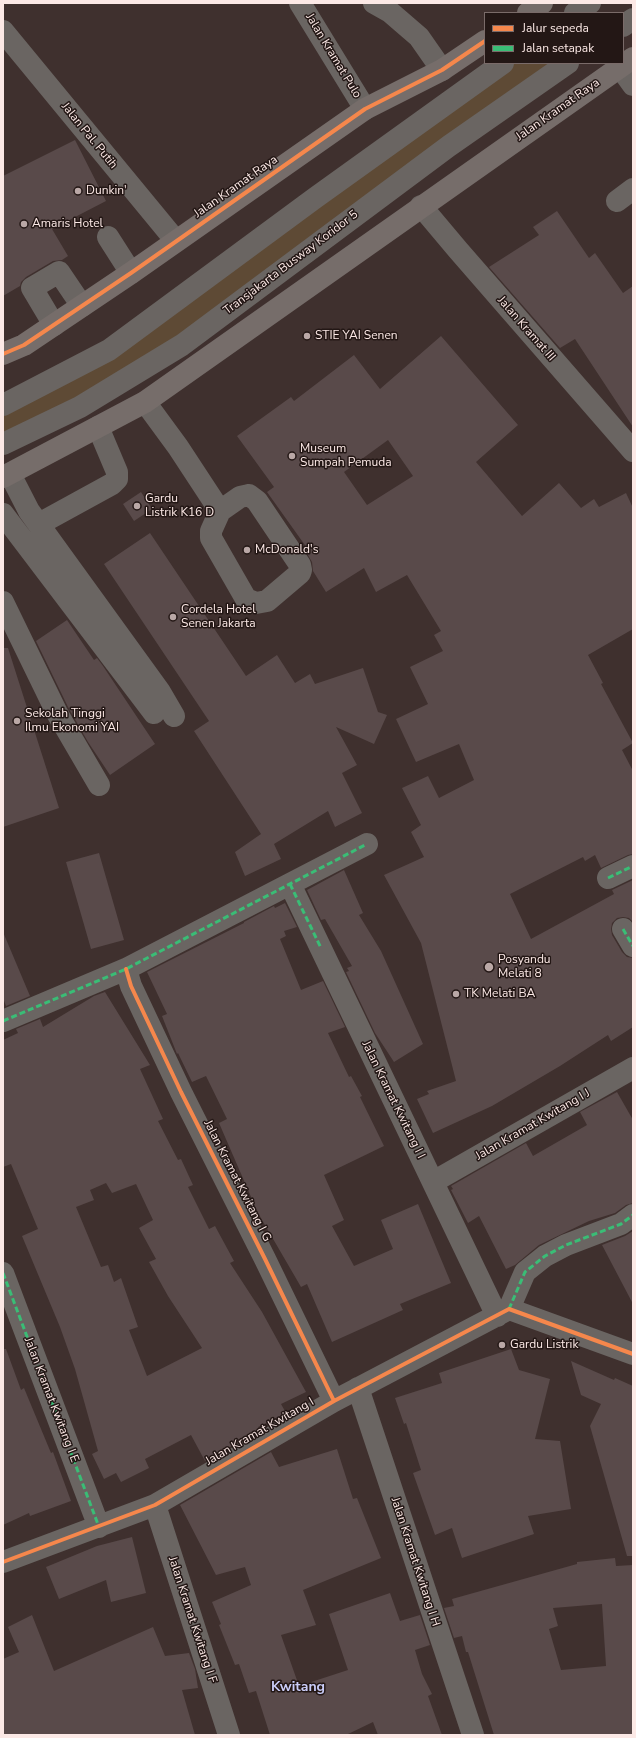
<!DOCTYPE html>
<html>
<head>
<meta charset="utf-8">
<style>
	body { margin:0 }
	#map { position:relative; width:636px; height:1738px; overflow:hidden; background:#3f302e; font-family:"Nunito Sans",sans-serif }
	canvas { display:block }
	.frame { position:absolute; inset:0; border:4px solid #fce9e6; pointer-events:none }
	.legend { position:absolute; left:484px; top:12px; width:140px; height:52px; box-sizing:border-box; background:#231715; border:1px solid #7a6b69; margin:0; padding:5px 7px; list-style:none; font-size:12px; color:#fce9e6 }
	.legend li { display:flex; align-items:center; gap:8px; height:20px }
	.legend b { width:20px; border:1px solid #7a6b69 }
</style>
</head>
<body>
<div id="map">
<canvas width="636" height="1738"></canvas>
<div class="frame"></div>
<ul class="legend">
<li><b style="height:5px;background:#f5874c"></b>Jalur sepeda</li>
<li><b style="height:5px;background:#3abd76"></b>Jalan setapak</li>
</ul>
</div>
<script>
const ctx = document.querySelector('canvas').getContext('2d');
ctx.lineJoin = 'round';
function fillPath(path, color) { ctx.fillStyle = color; ctx.fill(path, 'evenodd'); }
const poly = rows => new Path2D(rows.map(r => 'M' + r).join(''));
function trace(path, color, width, dash) { ctx.strokeStyle = color; ctx.lineWidth = width; ctx.lineCap = dash ? 'butt' : 'round'; ctx.setLineDash(dash || []); ctx.stroke(path); }
function label(font, color, halo, rows, align = 'center') {
  ctx.font = font + ' "Nunito Sans",sans-serif'; ctx.lineWidth = 3; ctx.setLineDash([]); ctx.textBaseline = 'middle'; ctx.strokeStyle = halo; ctx.fillStyle = color; for (const [text, x, y, turn = 0] of rows) {
    ctx.save(); ctx.translate(x, y); ctx.rotate((+turn || 0) * Math.PI / 180); ctx.textAlign = isNaN(turn) ? turn : align; if (halo) ctx.strokeText(text, 0, 0); ctx.fillText(text, 0, 0); ctx.restore();
  }
}
fillPath(poly([
	[503,63,552,63,166,355,3,444,3,404,116,345]
]), '#5e4a35');
fillPath(poly([
	[75,140,106,201,52,229,68,256,62,260,53,261,26,277,21,282,20,286,3,296,3,176],
	[557,211,589,258,595,253,623,293,633,286,633,427,575,339,560,348,489,267,539,235,533,227],
	[441,336,518,425,476,462,522,516,559,483,581,508,594,499,599,507,626,493,633,508,633,629,588,655,603,683,601,684,633,743,622,750,633,771,633,854,628,855,601,868,595,855,585,861,583,857,510,894,531,939,614,894,612,890,633,880,633,922,629,918,623,917,617,918,612,923,611,929,612,935,622,952,627,957,633,958,633,1027,611,1041,608,1035,560,1066,492,1106,433,1133,417,1099,429,1094,427,1091,456,1081,421,943,384,875,424,857,411,832,421,825,402,788,428,776,439,798,474,780,459,744,416,762,396,719,428,704,410,667,443,651,434,635,441,631,407,575,376,592,364,568,326,592,313,571,312,562,305,550,307,548,267,492,274,487,237,436,291,397,294,401,354,355,380,389],
	[388,440,413,476,367,505,344,472],
	[141,492,152,509,134,521,123,504],
	[150,533,246,676,277,655,295,683,310,674,315,684,363,668,378,712,387,715,374,744,336,727,357,765,342,773,362,813,335,827,328,811,274,844,281,859,245,876,235,852,261,834,194,731,209,721,104,564],
	[67,620,94,660,97,658,103,666,155,744,110,775,88,742,68,707,36,641],
	[3,648,8,648,59,808,3,827],
	[99,853,124,940,91,949,66,862],
	[344,870,363,913,359,915,381,951,423,1044,394,1062,375,1033,346,972,349,971,347,968,352,966,325,919,321,920,307,890],
	[285,903,297,927,284,931,286,936,280,939,301,990,323,981,345,1027,328,1033,349,1077,351,1076,362,1096,360,1097,384,1146,324,1175,344,1220,332,1226,354,1266,393,1249,381,1220,418,1204,451,1283,400,1304,403,1310,332,1342,307,1284,301,1287,258,1213,219,1123,227,1119,206,1076,192,1082,178,1053,177,1054,162,1016,167,1014,147,972,244,923,244,922,274,906,275,908],
	[3,932,30,996,6,1006,3,998],
	[105,992,150,1065,140,1069,163,1119,158,1121,178,1160,181,1159,193,1185,188,1187,209,1229,215,1226,234,1261,230,1263,262,1312,306,1392,281,1404,286,1413,258,1427,260,1430,205,1461,191,1435,145,1459,149,1468,121,1482,116,1473,104,1479,92,1454,98,1451,75,1369,60,1327,22,1236,38,1229,11,1164,3,1167,3,1040,18,1033,16,1029,40,1019,43,1027,94,996],
	[106,1183,112,1193,136,1184,153,1220,139,1228,156,1259,149,1262,168,1296,202,1348,147,1376,129,1330,138,1327,121,1278,114,1282,108,1265,101,1267,76,1207,94,1200,90,1190],
	[617,1092,633,1120,633,1203,626,1205,615,1213,589,1221,539,1245,515,1265,506,1269,479,1216,468,1223,451,1190,453,1189,451,1186,526,1143,533,1156,587,1125,580,1112],
	[633,1231,633,1304,602,1245,625,1236],
	[3,1349,6,1349,21,1390,24,1388,51,1453,53,1452,71,1501,30,1516,29,1513,3,1525],
	[511,1349,519,1370,550,1379,535,1439,560,1441,571,1509,528,1516,534,1534,462,1558,452,1528,435,1535,413,1473,421,1470,406,1423,404,1424,395,1398,442,1383,439,1373],
	[571,1361,614,1380,615,1378,633,1386,633,1556,627,1556,590,1426,601,1404,581,1395],
	[337,1449,353,1499,357,1498,381,1558,303,1590,316,1625,281,1635,299,1686,348,1670,329,1614,390,1593,400,1621,420,1615,430,1645,415,1650,422,1674,432,1694,428,1696,442,1735,378,1735,373,1722,346,1735,270,1735,256,1691,249,1693,239,1664,235,1665,219,1625,221,1624,212,1602,251,1585,245,1567,216,1575,180,1505,271,1452,279,1467],
	[132,1537,146,1593,111,1602,106,1580,59,1599,46,1567,97,1546],
	[615,1558,616,1566,633,1565,633,1735,494,1735,468,1652,466,1652,462,1636,454,1638,444,1608,454,1606,452,1599,577,1564,577,1562],
	[602,1604,606,1666,561,1670,549,1629,558,1626,553,1608],
	[32,1615,54,1671,153,1627,165,1656,189,1653,195,1669,198,1688,182,1690,195,1735,3,1735,3,1659,19,1652,8,1627]
]), '#594a4a');
trace(poly([
	[300,3,365,109],
	[374,3,390,12,419,37,442,70],
	[575,13,590,3],
	[623,26,633,19],
	[3,31,176,241],
	[620,67,633,85],
	[617,201,633,189],
	[421,206,458,250,633,451],
	[108,237,131,273],
	[54,325,32,288,59,272,82,306],
	[145,402,178,447,220,511],
	[3,405,109,350,315,198,503,63],
	[3,444,80,407,182,345,449,146,568,63],
	[10,474,29,511,160,692,174,716],
	[249,495,257,501,300,565,301,570,300,573,267,601,256,603,246,599,211,538,211,531,220,511,240,497,249,495],
	[3,514,154,713],
	[39,524,112,484,117,479,117,472,98,427],
	[3,602,57,713,99,785],
	[608,878,633,866],
	[290,884,497,1316],
	[623,929,633,946],
	[126,969,131,986,181,1092,265,1259,334,1401],
	[3,1021,126,969,367,844],
	[433,1182,633,1068],
	[3,1273,99,1527],
	[509,1309,525,1272,545,1256,566,1245,621,1224,633,1215],
	[358,1388,473,1735],
	[155,1505,229,1735],
	[3,1562,155,1505,334,1401,509,1309,633,1354]
]), '#6a6562', 22);
trace(poly([
	[528,13,542,3],
	[3,354,24,345,131,273,365,109,442,70,485,41],
	[3,477,145,402,633,58]
]), '#766d6a', 22);
trace(poly([
	[608,878,633,866],
	[290,884,321,948],
	[623,929,633,946],
	[3,1021,126,969,367,844],
	[3,1273,99,1527],
	[509,1309,525,1272,545,1256,566,1245,621,1224,633,1215]
]), '#3abd76', 3, [6, 3]);
trace(poly([
	[3,354,24,345,131,273,365,109,442,70,485,41],
	[126,969,131,986,181,1092,265,1259,334,1401],
	[3,1562,155,1505,334,1401,509,1309,633,1354]
]), '#f5874c', 4);
for (const [x, y, r, color] of [
	[78,191,4,"#baa8a6"],
	[24,224,4,"#baa8a6"],
	[307,336,4,"#baa8a6"],
	[292,456,4,"#baa8a6"],
	[137,506,4,"#baa8a6"],
	[247,550,4,"#baa8a6"],
	[173,617,4,"#baa8a6"],
	[17,721,4,"#baa8a6"],
	[489,967,5,"#baa8a6"],
	[456,994,4,"#baa8a6"],
	[502,1345,4,"#baa8a6"]
]) { const dot = new Path2D(); dot.arc(x, y, r, 0, 2 * Math.PI); ctx.fillStyle = color; ctx.fill(dot); trace(dot, '#231715', 1.5); }
label('12px', '#fce9e6', '#231715', [
	["Jalan Kramat Pulo",333,56,59],
	["Jalan Kramat Raya",558,110,-35],
	["Jalan Pal. Putih",89,136,51],
	["Jalan Kramat Raya",236,187,-35],
	["Transjakarta Busway Koridor 5",291,263,-37],
	["Jalan Kramat III",526,329,49],
	["Jalan Kramat Kwitang I I",393,1100,64],
	["Jalan Kramat Kwitang I J",533,1125,-30],
	["Jalan Kramat Kwitang I G",237,1181,63],
	["Jalan Kramat Kwitang I E",51,1400,69],
	["Jalan Kramat Kwitang I",260,1432,-30],
	["Jalan Kramat Kwitang I H",415,1562,72],
	["Jalan Kramat Kwitang I F",192,1620,72]
]);
label('12px', '#fce9e6', '#231715', [
	["Dunkin'",86,191],
	["Amaris Hotel",32,224],
	["STIE YAI Senen",315,336],
	["Museum",300,449],
	["Sumpah Pemuda",300,463],
	["Gardu",145,499],
	["Listrik K16 D",145,513],
	["McDonald's",255,550],
	["Cordela Hotel",181,610],
	["Senen Jakarta",181,624],
	["Sekolah Tinggi",25,714],
	["Ilmu Ekonomi YAI",25,728],
	["Posyandu",498,960],
	["Melati 8",498,974],
	["TK Melati BA",464,994],
	["Gardu Listrik",510,1345]
], 'left');
label('bold 14px', '#cacdf8', '#231715', [
	["Kwitang",298,1688]
]);
</script>
</body>
</html>
